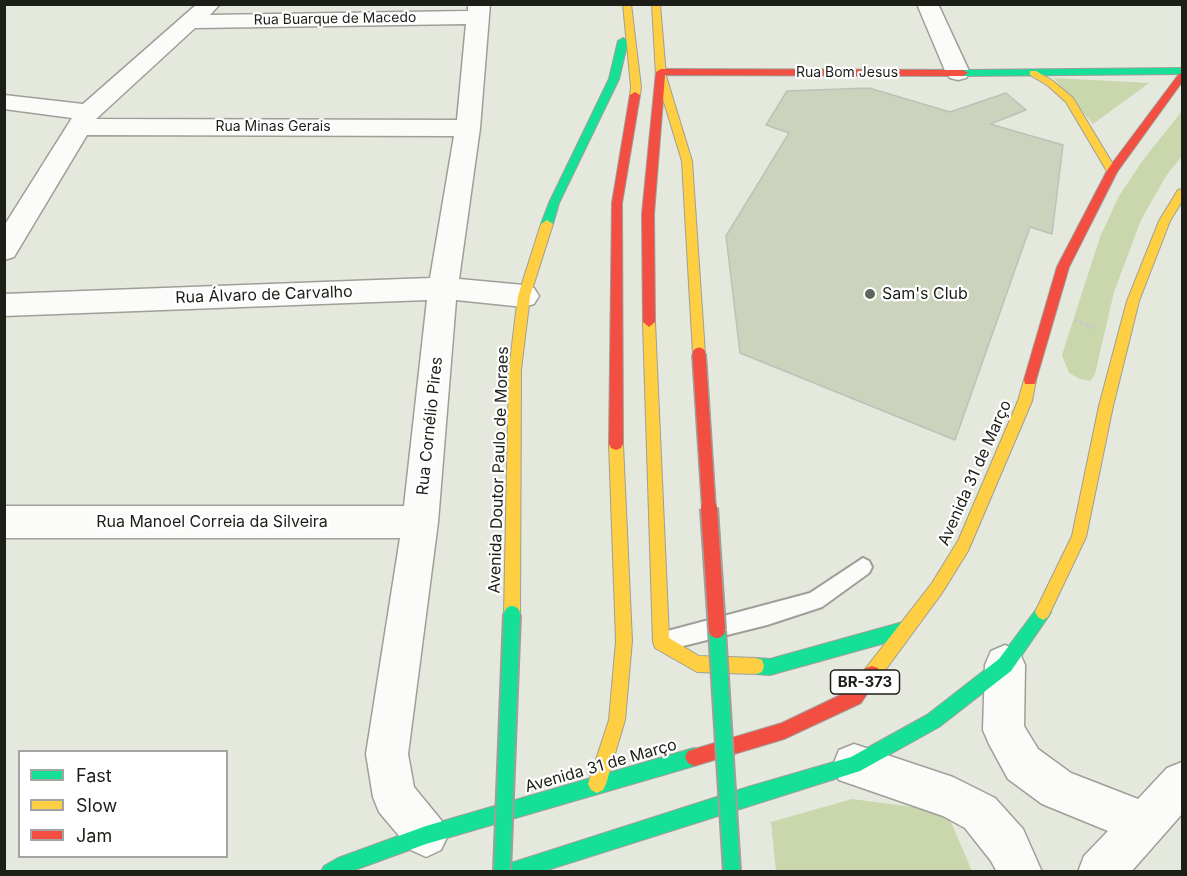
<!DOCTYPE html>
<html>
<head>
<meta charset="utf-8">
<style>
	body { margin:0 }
	#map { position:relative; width:1187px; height:876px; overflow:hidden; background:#e5e8dd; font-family:Inter,sans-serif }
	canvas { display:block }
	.frame { position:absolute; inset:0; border:6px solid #1c1f18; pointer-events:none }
	.legend { position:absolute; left:18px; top:750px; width:210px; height:108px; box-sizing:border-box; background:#fff; border:2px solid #a4a5a3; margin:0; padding:8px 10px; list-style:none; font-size:18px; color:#1c1f18 }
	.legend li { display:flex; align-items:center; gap:12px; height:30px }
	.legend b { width:30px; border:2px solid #a4a5a3 }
</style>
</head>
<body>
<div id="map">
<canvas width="1187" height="876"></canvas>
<div class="frame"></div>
<ul class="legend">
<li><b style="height:8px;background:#16e098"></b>Fast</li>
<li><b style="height:8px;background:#ffcf43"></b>Slow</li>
<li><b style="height:8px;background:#f24e42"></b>Jam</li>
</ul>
</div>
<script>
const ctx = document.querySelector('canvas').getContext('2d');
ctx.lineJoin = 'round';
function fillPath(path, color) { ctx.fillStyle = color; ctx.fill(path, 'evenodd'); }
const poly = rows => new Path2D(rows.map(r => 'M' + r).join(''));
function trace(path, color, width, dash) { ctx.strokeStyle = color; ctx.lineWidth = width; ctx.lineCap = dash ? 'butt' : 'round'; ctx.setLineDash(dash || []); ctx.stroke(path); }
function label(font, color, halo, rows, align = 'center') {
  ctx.font = font + ' Inter,sans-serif'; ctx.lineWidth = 4.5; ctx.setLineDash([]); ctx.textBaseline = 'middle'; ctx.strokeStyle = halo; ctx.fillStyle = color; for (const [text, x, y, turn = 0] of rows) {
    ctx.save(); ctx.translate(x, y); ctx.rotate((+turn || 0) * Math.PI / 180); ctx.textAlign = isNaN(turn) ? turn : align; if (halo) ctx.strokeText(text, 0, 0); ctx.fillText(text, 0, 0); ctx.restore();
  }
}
fillPath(poly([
	[1054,78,1149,83,1093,124],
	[1182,111,1182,156,1166,176,1141,220,1114,292,1095,374,1090,381,1080,379,1069,373,1062,355,1100,237,1119,196,1143,160],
	[852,799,928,809,950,820,972,871,776,871,771,822]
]), '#cad6ac');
const building = poly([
	[869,88,950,112,1006,93,1026,110,990,124,1063,145,1052,234,1030,227,955,440,740,353,726,236,789,133,766,125,787,91,869,88]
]);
fillPath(building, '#ccd3bd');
trace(building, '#bec1b8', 1.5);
const lane = poly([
	[863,558,869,561,872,567,869,573,822,607,767,625,667,650,660,647,657,640,660,633,810,593,863,558]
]);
const street = poly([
	[197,4,220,4,210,15,468,11,468,4,490,4,480,128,459,279,524,285,534,288,539,296,534,304,524,307,456,300,438,522,408,754,414,787,441,820,448,835,441,850,426,857,411,850,379,812,373,797,366,754,400,538,4,538,4,506,404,506,427,300,4,316,4,294,430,278,454,136,87,135,14,257,4,260,4,226,72,118,4,109,4,95,83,104,197,4],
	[466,24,457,120,96,119,195,28,466,24],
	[917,4,938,4,970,73,966,78,958,80,950,78,946,73,917,4],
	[1005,645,1019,651,1025,665,1024,726,1038,749,1071,773,1138,799,1167,768,1182,762,1182,814,1131,872,1078,872,1084,856,1108,831,1042,804,1008,779,989,744,983,730,985,665,991,651,1005,645],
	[854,744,953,777,995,798,1023,829,1042,872,997,872,991,861,965,828,943,816,839,780,833,765,839,750,854,744]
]);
const fast = poly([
	[623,38,628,41,619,79,559,203,553,224,547,228,543,227,541,224,549,203,609,79,618,41,623,38],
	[1182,68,1182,74,963,76,958,73,963,70,1182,68],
	[1043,604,1048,607,1051,612,1048,617,1011,671,939,727,860,771,541,872,502,872,505,866,511,863,748,787,851,757,927,715,999,659,1038,607,1043,604],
	[903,622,909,625,911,630,909,635,903,638,770,675,756,674,750,672,748,666,750,660,756,658,770,659,903,622],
	[694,748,700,751,703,757,700,763,694,766,426,844,349,872,321,872,324,866,338,858,426,826,694,748]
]);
const slow = poly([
	[623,4,631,4,641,87,640,95,635,98,630,95,631,87,623,4],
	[652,4,660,4,666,76,692,161,705,354,699,359,693,354,682,161,656,76,652,4],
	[1030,71,1036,71,1053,81,1073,98,1117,171,1116,173,1108,173,1066,102,1047,85,1030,75,1030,71],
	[1182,189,1182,201,1170,221,1139,301,1113,406,1086,537,1048,617,1043,620,1038,617,1035,612,1072,536,1099,406,1127,301,1159,221,1178,190,1182,189],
	[547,220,553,224,530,296,521,370,520,614,517,619,512,622,507,619,504,614,509,370,518,296,541,224,547,220],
	[649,317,655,322,669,638,699,656,756,658,762,660,764,666,762,672,756,674,697,672,655,648,653,642,643,322,649,317],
	[1030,375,1036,380,1032,401,968,551,942,593,878,680,872,682,866,680,864,674,866,668,932,583,958,541,1018,401,1024,380,1030,375],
	[616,438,621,440,623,444,632,641,625,720,606,784,603,790,597,793,591,790,588,784,609,720,616,641,609,444,611,440,616,438]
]);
const jam = poly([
	[661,69,963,70,968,73,963,76,665,75,654,214,655,322,649,327,643,322,642,214,656,72,661,69],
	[1182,73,1182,82,1117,172,1069,267,1036,380,1035,384,1025,384,1024,380,1057,267,1108,169,1179,74,1182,73],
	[635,92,640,95,622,203,623,444,621,448,616,450,611,448,609,444,612,203,630,95,635,92],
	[872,666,878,668,880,674,861,703,784,739,694,766,688,763,685,757,688,751,782,723,849,691,866,668,872,666]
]);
trace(lane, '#9e9f98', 4);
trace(street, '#9e9f98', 3);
trace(fast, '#9e9f98', 2);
trace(slow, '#9e9f98', 2);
trace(jam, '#9e9f98', 2);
trace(poly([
	[1075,320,1096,329]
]), '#c9cac7', 4, [3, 3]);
fillPath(lane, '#fbfcfa');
fillPath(street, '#fbfcfa');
fillPath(fast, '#16e098');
fillPath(slow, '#ffcf43');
fillPath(jam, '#f24e42');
const fastBridge = poly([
	[717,630,732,872],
	[502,872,512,614]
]);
const jamBridgeFar1 = poly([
	[699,354,709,509]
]);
const jamBridge = poly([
	[709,508,717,630]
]);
trace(fastBridge, '#9e9f98', 20, []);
trace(jamBridgeFar1, '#9e9f98', 16, []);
trace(jamBridge, '#9e9f98', 20, []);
trace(fastBridge, '#16e098', 16);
trace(jamBridgeFar1, '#f24e42', 13);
trace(jamBridge, '#f24e42', 16);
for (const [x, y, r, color] of [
	[870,294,6,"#62655d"]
]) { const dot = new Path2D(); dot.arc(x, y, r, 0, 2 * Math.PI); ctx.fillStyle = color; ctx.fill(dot); trace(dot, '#fff', 2); }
label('14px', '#1c1f18', '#fff', [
	["Rua Buarque de Macedo",335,19,-1],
	["Rua Bom Jesus",847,73],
	["Rua Minas Gerais",273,127]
]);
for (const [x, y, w] of [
	[865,682,69]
]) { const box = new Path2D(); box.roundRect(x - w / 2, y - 12, w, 24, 4.5); ctx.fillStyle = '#fff'; ctx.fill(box); trace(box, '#1c1f18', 1.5); }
label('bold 15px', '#1c1f18', null, [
	["BR-373",865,682]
]);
label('16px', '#1c1f18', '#fff', [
	["Sam's Club",882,294]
], 'left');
label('16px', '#1c1f18', '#fff', [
	["Rua Álvaro de Carvalho",264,295,-2],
	["Rua Cornélio Pires",430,426,-84],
	["Avenida Doutor Paulo de Moraes",499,470,-88],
	["Avenida 31 de Março",975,473,-66],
	["Rua Manoel Correia da Silveira",212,522],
	["Avenida 31 de Março",601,766,-16]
]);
</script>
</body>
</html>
